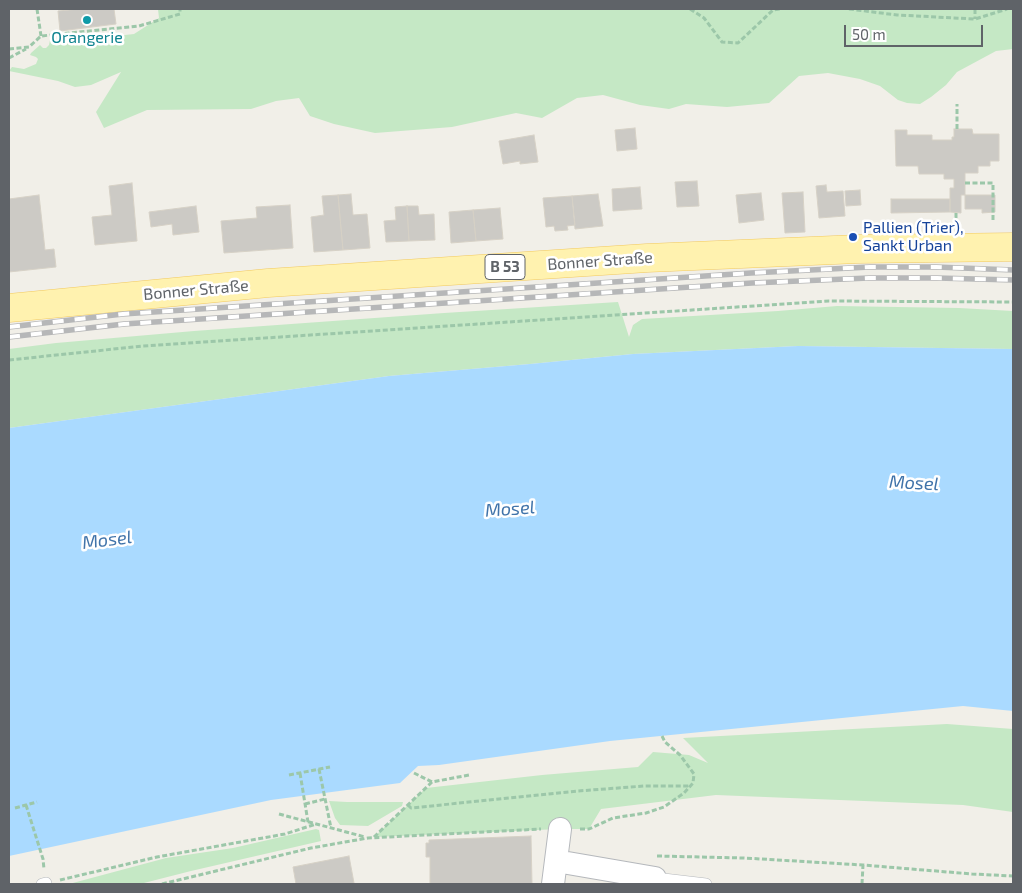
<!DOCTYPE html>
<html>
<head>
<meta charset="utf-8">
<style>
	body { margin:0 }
	#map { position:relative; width:1022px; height:893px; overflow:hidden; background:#f1efe8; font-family:"Exo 2",sans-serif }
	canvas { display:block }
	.frame { position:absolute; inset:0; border:10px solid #5f6368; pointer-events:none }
	.scale { position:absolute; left:844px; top:25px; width:139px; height:22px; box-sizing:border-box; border:2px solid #5f6368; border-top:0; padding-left:6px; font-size:15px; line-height:18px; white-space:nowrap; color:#5f6368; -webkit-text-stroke:4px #fff; paint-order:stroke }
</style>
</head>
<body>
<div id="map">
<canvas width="1022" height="893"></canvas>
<div class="frame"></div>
<div class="scale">50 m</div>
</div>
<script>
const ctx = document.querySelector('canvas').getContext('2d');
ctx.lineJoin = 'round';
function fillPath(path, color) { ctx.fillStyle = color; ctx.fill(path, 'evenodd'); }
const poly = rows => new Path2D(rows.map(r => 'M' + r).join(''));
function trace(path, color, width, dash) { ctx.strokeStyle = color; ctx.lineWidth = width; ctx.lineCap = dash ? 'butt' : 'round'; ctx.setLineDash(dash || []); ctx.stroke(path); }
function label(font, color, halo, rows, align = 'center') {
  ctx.font = font + ' "Exo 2",sans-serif'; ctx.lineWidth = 5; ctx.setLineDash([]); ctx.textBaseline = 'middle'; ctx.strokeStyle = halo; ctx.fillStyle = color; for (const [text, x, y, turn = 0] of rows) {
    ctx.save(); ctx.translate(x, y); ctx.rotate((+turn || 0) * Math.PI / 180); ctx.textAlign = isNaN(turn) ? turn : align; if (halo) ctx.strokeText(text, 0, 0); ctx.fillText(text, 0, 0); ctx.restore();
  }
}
fillPath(poly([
	[158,9,1013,9,1013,49,996,51,957,72,946,85,931,97,920,104,907,103,898,100,880,86,860,79,828,73,799,76,769,103,727,107,686,104,669,109,640,105,603,95,577,98,542,118,516,113,452,127,375,133,334,124,310,116,299,98,276,101,251,109,147,110,104,128,96,112,121,72,91,85,75,87,58,81,9,71,12,67,24,69,36,64,38,59,36,57,30,55,31,53,40,45,43,48,46,48,49,45,50,40,62,39,63,42,134,34,159,18],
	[618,302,629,337,633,325,642,319,778,311,837,306,959,308,1013,311,1013,349,798,346,633,354,530,364,389,376,9,428,9,349,56,343,194,331,444,313],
	[947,724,1013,729,1013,812,963,805,716,795,601,809,589,829,560,829,374,837,426,788,542,775,638,767,653,752,689,755,708,763,683,738],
	[329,801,347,802,403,802,402,806,368,826,340,825,335,818],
	[316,829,319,830,321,841,191,871,140,884,69,884,166,858,233,848]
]), '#c5e8c5');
fillPath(poly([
	[798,346,1013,349,1013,711,963,706,610,741,439,765,418,766,400,783,271,800,9,856,9,428,389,376,530,364,633,354]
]), '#aadaff');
const building = poly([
	[80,9,114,9,116,24,60,31,58,11,80,9],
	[635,128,637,149,617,151,615,130,635,128],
	[954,129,972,129,973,134,999,134,999,161,990,161,990,166,978,166,978,173,965,173,965,195,961,195,961,213,950,212,950,188,954,188,954,179,944,179,944,174,919,174,918,166,896,166,895,130,907,130,907,135,932,135,932,140,952,140,952,137,954,137,954,129],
	[534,135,538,162,520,164,520,161,503,164,499,141,534,135],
	[697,181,699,206,677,207,675,182,697,181],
	[132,183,137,241,95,245,92,217,112,215,109,186,132,183],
	[826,185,827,192,843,191,845,216,819,218,816,186,826,185],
	[640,187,642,209,613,211,612,189,640,187],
	[860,190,861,205,846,206,845,191,860,190],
	[803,192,805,232,785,233,782,193,803,192],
	[761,193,764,220,739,223,736,195,761,193],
	[351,194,353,215,367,214,370,248,343,250,338,195,351,194],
	[598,194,603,226,575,229,572,196,598,194],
	[39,195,45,250,54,249,56,267,9,272,9,199,39,195],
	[338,195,343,250,314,252,311,217,324,215,322,196,338,195],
	[965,195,995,195,995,212,982,213,982,209,965,209,965,195],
	[572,196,575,225,567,226,568,230,555,231,554,226,546,227,543,198,572,196],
	[891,199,950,199,950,212,891,213,891,199],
	[290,205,293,248,224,253,221,221,257,218,256,207,290,205],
	[196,206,199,232,173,235,172,224,151,227,149,212,196,206],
	[407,206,418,206,419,215,434,214,435,240,409,241,407,206],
	[407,206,409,241,386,242,384,221,396,220,395,207,407,206],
	[500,208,503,239,476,241,473,210,500,208],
	[473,210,476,241,451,243,449,212,473,210],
	[531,836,532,884,430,884,430,857,426,857,426,843,429,843,429,840,531,836],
	[349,856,354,883,348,884,296,884,293,867,349,856]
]);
fillPath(building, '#cccac5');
trace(building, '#d6d1c6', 1);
const lane = poly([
	[655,878,706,884],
	[42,884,46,883]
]);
const street = poly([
	[556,861,655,878],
	[553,884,560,829]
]);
const primary = poly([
	[9,308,268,283,647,258,858,249,1013,247]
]);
trace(lane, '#b5b8bc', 12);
trace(street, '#b5b8bc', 24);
trace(primary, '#f2c960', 29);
trace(poly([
	[37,9,41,36],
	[690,9,704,18,722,42,738,43,773,10,780,9],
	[849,9,897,15,975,19,1007,9],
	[975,9,975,19],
	[9,49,29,47,41,36,139,26,180,14,180,9],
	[9,58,26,49],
	[957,129,957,104],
	[965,183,993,183,993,221],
	[956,213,956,227],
	[9,360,143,346,829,301,1013,302],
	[319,769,331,828],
	[300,773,308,822],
	[414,773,432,782],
	[289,775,330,767],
	[305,804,325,799],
	[26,805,43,859,44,869],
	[408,805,411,808,578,791,644,786,690,786],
	[15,808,37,802],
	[279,814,365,837],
	[580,829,589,829,613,818,646,813,664,807,684,793,693,783,694,774,680,755,665,742,662,736],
	[374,837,432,782,469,775],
	[657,856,744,858,863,865,972,874,1013,876],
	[60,880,157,857,285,834,316,824],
	[162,884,311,848,368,838,541,829],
	[862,884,863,865]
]), '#9cc7a9', 3, [5, 2.5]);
trace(lane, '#fff', 11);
trace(street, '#fff', 22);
trace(primary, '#fff2af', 28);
const rail = poly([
	[9,327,123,314,751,273,870,267,936,267,1013,270],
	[9,337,124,324,752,283,869,278,937,278,1013,280]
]);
trace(rail, '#b6b7b8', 5.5);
trace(rail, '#fff', 4, [11]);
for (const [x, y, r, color] of [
	[87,20,5,"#0f9aa8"],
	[853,237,5,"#1a4fb4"]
]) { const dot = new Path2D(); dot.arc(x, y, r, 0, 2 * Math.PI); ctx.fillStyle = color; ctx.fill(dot); trace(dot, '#fff', 2); }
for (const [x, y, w] of [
	[505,267,40]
]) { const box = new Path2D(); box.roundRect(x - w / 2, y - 12.5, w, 25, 4); ctx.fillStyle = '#fff'; ctx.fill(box); trace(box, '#5f6368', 1); }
label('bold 15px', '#5f6368', null, [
	["B 53",505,267]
]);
label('16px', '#0d838f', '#fff', [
	["Orangerie",87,38]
]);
label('16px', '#164399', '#fff', [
	["Pallien (Trier),",863,228],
	["Sankt Urban",863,246]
], 'left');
label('16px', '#5f6368', '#fff', [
	["Bonner Straße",600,261,-4],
	["Bonner Straße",196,290,-5]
]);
label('italic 18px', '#4174aa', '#fff', [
	["Mosel",914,483,3],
	["Mosel",510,509,-4],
	["Mosel",107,540,-7]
]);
</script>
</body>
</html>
